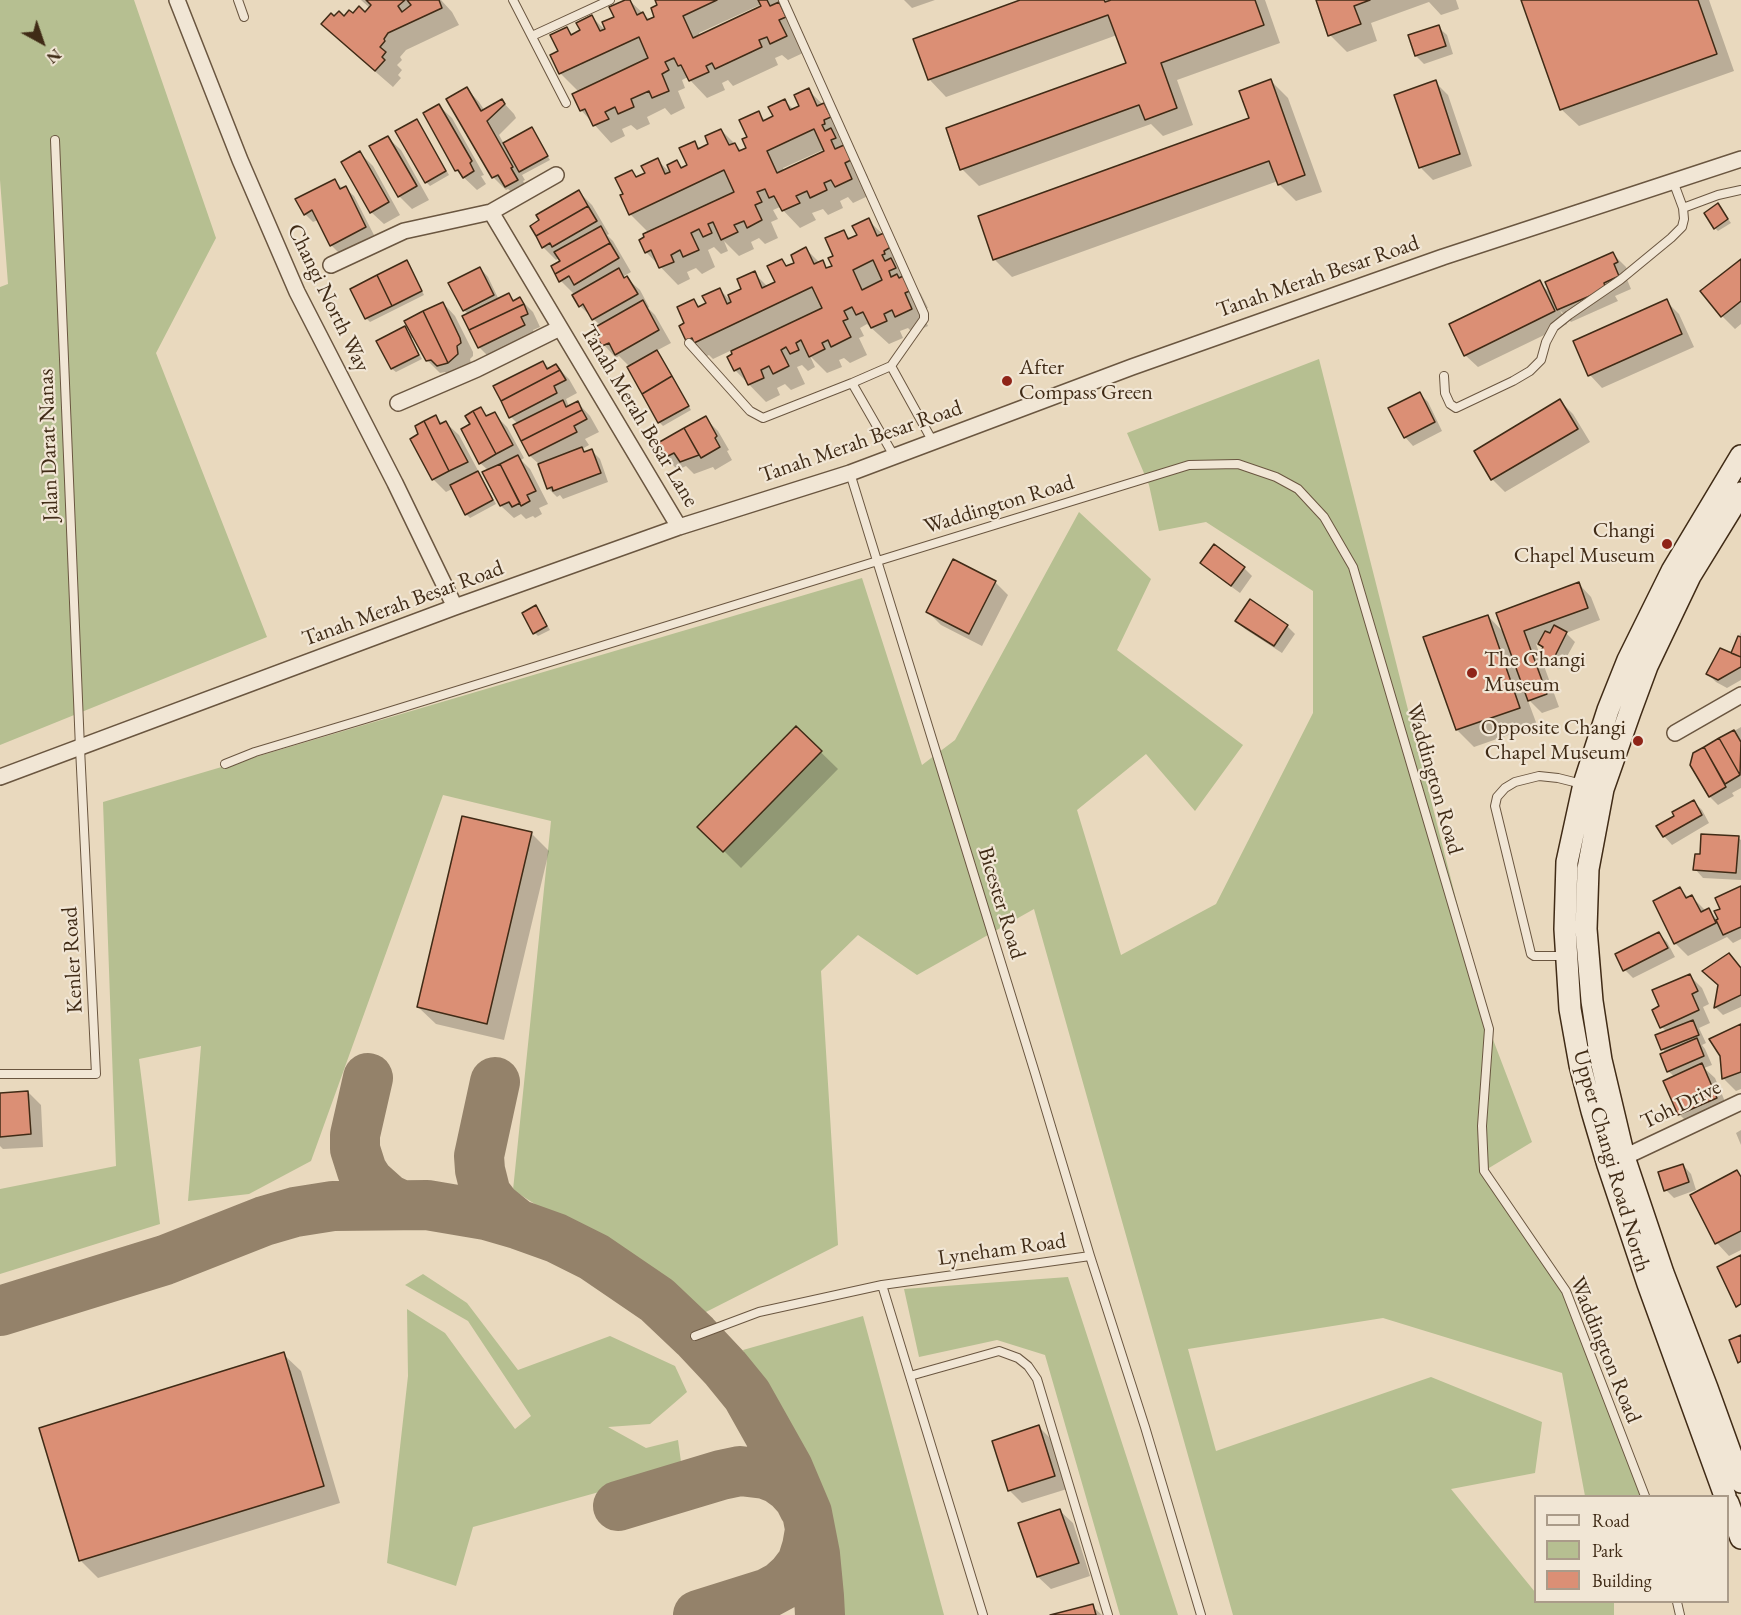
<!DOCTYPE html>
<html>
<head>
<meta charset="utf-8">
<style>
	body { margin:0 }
	#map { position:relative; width:1741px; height:1615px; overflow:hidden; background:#e9d9be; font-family:"EB Garamond",serif }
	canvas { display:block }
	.legend { position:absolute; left:1534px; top:1495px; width:195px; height:108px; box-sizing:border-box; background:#f1e6d5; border:2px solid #aa9b89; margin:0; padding:8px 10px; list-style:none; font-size:18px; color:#402b16 }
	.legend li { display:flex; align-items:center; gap:12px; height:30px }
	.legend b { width:30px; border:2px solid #aa9b89 }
	.north { position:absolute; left:12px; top:12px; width:60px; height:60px; -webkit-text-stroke:4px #f1e6d5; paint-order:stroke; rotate:140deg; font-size:16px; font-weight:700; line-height:24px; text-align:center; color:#402b16 }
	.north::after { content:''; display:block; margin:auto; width:21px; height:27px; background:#402b16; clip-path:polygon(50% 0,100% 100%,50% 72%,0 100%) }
</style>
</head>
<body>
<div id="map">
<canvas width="1741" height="1615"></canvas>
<ul class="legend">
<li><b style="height:8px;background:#f1e6d5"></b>Road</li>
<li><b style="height:16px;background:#b6bf91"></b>Park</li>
<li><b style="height:16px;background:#db8f75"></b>Building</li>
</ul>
<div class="north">N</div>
</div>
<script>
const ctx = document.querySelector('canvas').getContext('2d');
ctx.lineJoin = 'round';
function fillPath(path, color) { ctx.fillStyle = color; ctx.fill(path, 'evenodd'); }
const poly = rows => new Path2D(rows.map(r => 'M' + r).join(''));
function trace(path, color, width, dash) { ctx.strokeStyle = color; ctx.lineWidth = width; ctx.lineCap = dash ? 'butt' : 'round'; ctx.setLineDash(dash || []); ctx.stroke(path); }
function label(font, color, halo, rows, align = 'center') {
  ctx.font = font + ' "EB Garamond",serif'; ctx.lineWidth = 4.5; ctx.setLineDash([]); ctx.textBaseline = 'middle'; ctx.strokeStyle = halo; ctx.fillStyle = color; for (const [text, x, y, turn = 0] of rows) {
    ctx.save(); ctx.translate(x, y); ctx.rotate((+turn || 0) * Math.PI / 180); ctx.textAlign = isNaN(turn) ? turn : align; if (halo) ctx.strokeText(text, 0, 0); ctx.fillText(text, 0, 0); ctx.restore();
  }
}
fillPath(poly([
	[0,0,134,0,216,238,156,353,267,637,0,745,0,287,8,284,0,180],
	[1319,359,1489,1029,1532,1142,1484,1171,1566,1291,1645,1496,1585,1496,1562,1373,1383,1318,1188,1349,1216,1451,1431,1377,1542,1422,1535,1473,1451,1489,1535,1592,1536,1602,1602,1602,1614,1603,1614,1615,1233,1615,1034,909,917,975,858,935,821,971,838,1245,704,1313,513,1190,551,821,443,795,311,1161,249,1194,188,1201,201,1046,139,1059,160,1224,0,1274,0,1189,116,1166,103,802,862,578,922,765,955,740,1079,512,1151,579,1117,650,1243,745,1195,811,1146,754,1077,810,1121,955,1216,904,1313,713,1313,591,1206,522,1159,531,1149,485,1127,433],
	[423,1274,467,1303,518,1370,610,1336,675,1366,687,1392,650,1424,608,1427,646,1448,678,1440,682,1469,473,1527,456,1586,387,1563,408,1376,407,1309,445,1333,515,1429,531,1416,468,1321,405,1285],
	[1068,1277,1178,1615,1120,1615,1045,1355,997,1340,919,1357,904,1289],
	[863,1316,944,1615,844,1615,743,1350]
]), '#b6bf91');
fillPath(poly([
	[361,0,441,0,452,12,459,25,406,50,400,57,402,60,397,65,402,70,398,75,401,78,393,87,340,41,323,24,334,18,365,14,370,8],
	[629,0,650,20,656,17,659,6,656,0,779,0,796,21,803,35,796,38,803,53,788,60,782,55,775,58,778,65,733,86,728,80,722,83,725,90,707,98,690,80,688,77,682,80,685,88,678,91,685,108,671,115,665,108,647,117,650,124,637,130,631,125,622,129,625,136,611,143,581,110,579,92,560,73,560,52,567,29,573,35,582,31,592,17,608,33,616,17],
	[762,4,763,7,700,36,699,33],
	[904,0,935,0,912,8],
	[1025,0,1265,0,1280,43,1177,80,1193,125,1163,136,1151,124,979,186,962,169,1128,64,1117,35,946,97,929,79],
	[1317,0,1456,0,1459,9,1441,15,1429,2,1371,23,1377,41,1347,52,1330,35],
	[1523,0,1709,0,1734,71,1579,126,1561,109],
	[1438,27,1447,35,1453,54,1424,64,1416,56],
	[1271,81,1288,98,1322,192,1296,201,1279,184,1278,181,1012,277,995,260,980,217,1251,119],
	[1435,82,1448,95,1472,166,1433,180,1420,167],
	[467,89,479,102,485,111,502,101,514,114,516,118,499,135,504,144,531,129,550,160,522,175,525,180,523,181,530,193,519,199,508,189,506,190,494,178,448,99],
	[808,90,841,122,847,134,839,138,861,164,868,177,861,181,868,196,853,203,848,197,840,201,843,208,828,215,823,209,812,213,816,220,800,228,780,207,773,210,778,219,771,222,778,238,765,244,759,238,751,242,754,249,739,256,724,241,728,251,721,254,714,247,708,250,715,267,702,274,696,268,687,272,690,279,678,285,646,252,649,233,630,214,625,194,632,172,638,178,647,174,657,160,674,176,677,162,683,168,689,166,694,143,701,149,710,145,721,130,742,151,748,148,749,138,758,113,766,121,775,116,785,101,794,110,801,106],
	[825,149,826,152,785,171,783,168],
	[439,106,452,118,484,175,481,176,486,184,477,190,456,170],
	[417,121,420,125,449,175,430,186,426,182],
	[388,138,401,150,429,200,412,209,399,196],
	[360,153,373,166,400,215,384,224,371,212],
	[335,181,343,189,345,188,354,196,374,235,339,253,331,245,318,220,313,222,305,214],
	[579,192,592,205,609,234,607,235,613,241,631,272,624,276,640,290,649,307,648,308,655,315,671,343,656,351,661,356,691,410,663,426,659,422,630,367,619,356,616,358,604,345,601,326,580,306,575,295,561,281,562,262,559,258,556,260,543,247],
	[1721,209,1731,223,1718,231,1715,228],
	[868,220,901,252,907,265,899,268,921,294,928,308,921,311,928,326,913,333,908,328,900,331,903,338,889,344,867,324,860,328,864,336,859,338,867,355,850,363,844,358,839,360,842,367,827,373,810,356,815,367,808,371,802,365,797,367,805,384,791,390,785,384,777,388,780,395,766,402,735,370,734,355,732,350,713,359,709,355,705,357,688,340,686,324,694,301,700,307,708,304,719,289,733,303,754,273,768,287,777,283,781,260,788,267,796,263,806,249,820,263,822,262,828,269,834,266,835,256,843,232,851,239,859,235],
	[1613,254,1626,267,1629,275,1626,277,1631,289,1615,296,1618,301,1571,322,1560,310,1567,324,1478,367,1465,355,1539,282,1552,295],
	[1741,261,1741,324,1735,329,1722,316],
	[406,262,410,266,424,295,370,322,366,318],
	[480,268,488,277,499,300,509,295,515,301,520,299,533,312,540,327,533,330,537,338,492,360,479,347,469,315,464,310],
	[1666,301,1679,314,1694,347,1602,388,1590,375],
	[443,303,455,316,473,352,473,356,470,359,471,363,468,370,452,378,445,372,440,373,427,360,414,337,411,338,422,359,396,372,392,369,378,341,404,328,413,336],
	[543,362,550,369,556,366,569,379,577,393,566,399,569,407,578,403,590,416,599,432,585,439,589,445,582,449,586,453,592,451,600,459,608,482,563,499,560,495,557,497,548,488,540,465,530,456,515,426,518,424,511,417,496,387],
	[1420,394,1428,402,1442,431,1413,446,1405,437],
	[1560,401,1573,414,1590,442,1505,492,1492,479,1476,451],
	[481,409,489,417,494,414,507,427,524,458,521,460,530,469,548,504,539,508,542,514,535,518,533,516,526,519,521,514,514,518,501,506,489,471,480,463,472,425],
	[435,417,443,424,446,423,459,435,496,504,470,518,466,514,454,488,446,492,433,479,420,435],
	[705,418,718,431,729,450,727,451,732,460,715,470,713,467,694,474,686,466,678,470,665,457,658,445],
	[1202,563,1244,568,1252,576,1240,593,1210,571],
	[995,582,1008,595,982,646,941,625,928,612],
	[1579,584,1591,597,1600,620,1566,633,1575,642,1560,669,1549,663,1540,655,1544,648,1539,643,1536,644,1559,707,1542,713,1527,698,1537,725,1474,747,1457,730,1488,616,1506,635],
	[536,607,539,611,550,630,538,636,535,633],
	[1237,621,1287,626,1295,634,1282,653,1245,629],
	[1741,632,1741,680,1727,688,1716,682,1708,674,1732,654],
	[1741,727,1741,788,1732,793,1734,796,1718,805,1710,797,1695,754],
	[796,728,838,769,741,868,700,827],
	[1694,802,1702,810,1709,823,1672,845,1664,836,1659,827,1676,817],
	[531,833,549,851,504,1040,436,1024,418,1007],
	[1738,838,1741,840,1741,880,1703,878,1695,869,1701,856],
	[1741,888,1741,939,1733,943,1727,937,1688,956,1675,943,1680,889,1689,898,1692,897,1706,911,1708,910,1721,923,1722,909],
	[1659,934,1667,942,1675,957,1633,978,1625,970],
	[1729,954,1741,967,1741,1007,1723,1015,1715,1007],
	[1689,975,1702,988,1709,1004,1703,1007,1710,1023,1699,1028,1706,1043,1702,1045,1705,1049,1712,1065,1704,1068,1715,1078,1729,1111,1692,1127,1679,1114,1675,1077,1668,1071,1666,1053,1663,1049,1667,1032,1662,1027,1661,1007],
	[1741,1025,1741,1089,1736,1091,1723,1078],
	[28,1092,41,1105,43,1147,3,1149,0,1146,0,1094],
	[1741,1130,1741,1145,1736,1133],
	[1683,1165,1691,1174,1696,1190,1674,1198,1666,1190],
	[1737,1172,1741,1176,1741,1250,1729,1256,1717,1243,1692,1196],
	[283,1354,301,1371,340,1503,98,1578,81,1561,41,1429],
	[1039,1427,1052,1440,1067,1489,1022,1503,1009,1490],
	[1060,1511,1073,1523,1090,1576,1051,1589,1038,1577],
	[1092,1606,1102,1615,1056,1615]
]), '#0003');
trace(poly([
	[368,1078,355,1135,355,1149,362,1171,369,1182,388,1199,401,1205],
	[495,1082,479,1156,480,1170,486,1194,496,1207,517,1224],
	[0,1311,165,1260,264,1221,295,1212,333,1206,427,1205,486,1215,517,1224,556,1238,594,1257,657,1300,695,1336,725,1368,747,1395,788,1468,807,1513,815,1554,819,1596,820,1615],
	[618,1506,721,1475,740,1471,765,1474,778,1479,789,1487,799,1498,804,1508],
	[698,1615,768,1593,781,1586,792,1576,802,1563,807,1547,810,1530]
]), '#94826a', 50);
const building = poly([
	[366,0,405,0,398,6,402,12,411,5,407,0,439,0,442,8,388,33,384,39,385,41,380,47,386,52,382,57,385,60,375,71,321,24,331,13,334,16,339,11,344,16,349,10,353,13,359,6,365,12,371,5,366,0],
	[625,0,630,0,637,15,643,12,647,20,654,17,651,8,657,5,655,0,717,0,683,16,693,38,761,6,758,0,767,0,770,6,779,2,786,17,779,20,787,36,770,44,767,37,759,40,762,47,715,69,712,63,706,66,709,72,689,81,681,65,678,66,674,58,665,62,669,70,662,74,669,91,652,98,649,91,631,99,634,107,618,114,615,107,605,112,609,119,593,126,585,109,580,111,572,94,648,58,639,37,559,74,550,55,558,51,550,35,567,27,571,35,580,30,576,23,592,15,600,31,605,29,602,22,614,17,609,7,625,0],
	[1020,0,1104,0,1105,2,1111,0,1255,0,1264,25,1161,63,1177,108,1145,120,1139,105,960,170,946,128,1126,63,1108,15,928,80,913,39,1020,0],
	[1316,0,1370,0,1354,6,1361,24,1328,36,1316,0],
	[1521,0,1698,0,1717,54,1560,110,1521,0],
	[1439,25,1446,46,1415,56,1408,35,1439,25],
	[1271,79,1305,175,1278,185,1269,161,993,260,978,216,1249,118,1239,91,1271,79],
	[1436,80,1460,154,1419,168,1394,95,1436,80],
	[467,87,481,111,502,99,505,104,487,121,513,167,511,168,518,180,505,187,498,175,492,178,446,99,467,87],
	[809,88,817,106,824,103,831,117,824,120,825,124,822,125,825,131,831,128,836,138,831,140,835,149,844,145,851,160,845,163,852,179,835,187,831,180,824,183,827,190,810,198,807,191,796,196,800,203,782,211,774,196,769,198,765,189,757,192,762,202,755,205,762,220,747,228,744,221,734,225,738,232,721,240,713,222,708,224,712,233,703,237,699,229,691,233,699,250,683,257,680,250,671,255,674,262,659,268,651,250,645,253,639,240,644,237,643,234,734,192,724,170,629,215,620,195,623,194,615,178,632,170,636,177,645,173,641,166,658,158,665,174,670,172,667,165,677,160,681,168,687,165,679,148,695,141,698,149,708,144,705,136,721,129,729,145,735,143,739,151,746,148,742,139,747,137,739,120,759,111,763,121,773,116,768,107,785,99,790,110,799,106,794,95,809,88],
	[814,129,824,151,777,173,767,151,814,129],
	[439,104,472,161,470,163,474,171,463,178,458,170,455,171,423,113,439,104],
	[417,119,446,171,425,183,395,131,417,119],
	[532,127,548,156,519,172,503,143,532,127],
	[388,136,417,186,398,197,369,146,388,136],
	[360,151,389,202,370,213,341,162,360,151],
	[335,179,340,189,346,186,366,227,330,246,312,210,304,215,295,199,335,179],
	[579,190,588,206,536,236,530,226,539,220,536,215,579,190],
	[1718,203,1728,219,1714,229,1704,213,1718,203],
	[588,206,597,221,552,247,550,243,542,248,536,236,588,206],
	[869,218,877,236,884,233,891,247,884,251,885,254,882,255,885,261,891,258,896,268,889,271,891,277,897,274,899,278,905,275,912,290,905,293,912,309,895,317,892,310,884,314,887,321,871,328,863,312,856,315,852,307,844,311,848,319,843,321,851,337,831,347,828,340,822,343,825,349,809,357,801,340,796,343,799,350,790,354,786,347,781,350,789,366,773,374,769,366,761,370,764,378,748,385,740,368,734,371,727,357,732,354,731,351,822,308,812,287,694,343,692,338,686,341,679,326,684,323,677,307,694,299,698,307,706,303,702,296,720,288,727,304,731,302,728,295,741,289,737,279,755,271,762,288,775,282,767,266,782,259,786,266,794,263,791,255,806,247,814,264,823,260,826,268,832,266,828,258,833,256,825,238,844,230,848,239,857,235,852,226,869,218],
	[873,260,882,280,862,290,853,270,873,260],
	[601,226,610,243,555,274,551,266,560,261,554,252,601,226],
	[610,243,619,258,574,285,569,276,559,282,555,274,610,243],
	[1613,252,1618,262,1614,264,1619,276,1604,283,1606,289,1557,310,1545,282,1613,252],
	[1741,259,1741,301,1721,317,1700,291,1741,259],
	[407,260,422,291,392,306,377,275,407,260],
	[480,267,494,295,463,311,448,283,480,267],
	[619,268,624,278,627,276,638,294,592,320,583,304,579,307,572,295,619,268],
	[377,275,392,306,365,319,350,289,377,275],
	[1540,280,1555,311,1464,356,1449,324,1540,280],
	[509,293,513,301,520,297,524,304,469,330,462,316,509,293],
	[1667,299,1682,334,1588,376,1573,341,1667,299],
	[643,300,659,330,615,355,609,343,602,346,592,329,643,300],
	[443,302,460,338,461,343,457,346,458,354,448,363,423,311,443,302],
	[524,304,528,314,521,317,525,325,478,348,469,330,524,304],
	[423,311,448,363,437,366,431,360,426,361,404,321,423,311],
	[405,326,419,355,391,369,376,341,405,326],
	[657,350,672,376,642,394,627,367,657,350],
	[543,361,547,369,556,364,560,370,501,401,493,386,543,361],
	[560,370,566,380,554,386,557,393,509,418,501,401,560,370],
	[672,376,689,406,658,423,642,394,672,376],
	[1420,392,1435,422,1404,438,1388,408,1420,392],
	[1560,399,1578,429,1491,480,1474,451,1560,399],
	[563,400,566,407,578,401,582,410,521,441,513,425,563,400],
	[481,407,486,416,495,412,513,445,496,454,473,411,481,407],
	[582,410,587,419,574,426,577,432,529,456,521,441,582,410],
	[473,411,496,454,479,464,461,429,470,424,465,416,473,411],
	[436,415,440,424,446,421,468,462,449,471,424,421,436,415],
	[706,416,717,436,715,438,720,447,701,458,684,428,706,416],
	[424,421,449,471,432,480,410,439,418,434,415,426,424,421],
	[684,428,699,455,680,462,674,453,664,458,656,444,684,428],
	[582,447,584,452,592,449,601,473,553,491,552,487,547,489,538,464,582,447],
	[518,455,536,491,527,495,530,501,521,506,500,464,518,455],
	[500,464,520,503,512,507,509,502,500,506,482,472,500,464],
	[478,471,493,500,465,515,450,485,478,471],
	[1214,544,1245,567,1231,586,1200,563,1214,544],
	[953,559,996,581,969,634,926,612,953,559],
	[1579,582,1588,608,1524,631,1547,694,1528,701,1496,613,1579,582],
	[1250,599,1288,625,1274,646,1235,621,1250,599],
	[536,605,547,626,533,634,522,613,536,605],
	[1488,615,1520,708,1456,730,1423,637,1488,615],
	[1554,625,1567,632,1552,662,1539,655,1543,647,1538,644,1545,631,1550,633,1554,625],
	[1738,636,1741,637,1741,657,1731,653,1738,636],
	[1720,648,1741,657,1741,667,1718,680,1706,674,1720,648],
	[796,726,822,751,723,852,697,827,796,726],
	[1734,730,1741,742,1740,775,1719,738,1734,730],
	[1719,738,1740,775,1725,784,1704,747,1719,738],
	[1704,747,1726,787,1709,797,1690,765,1693,753,1704,747],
	[1694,800,1702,815,1663,837,1656,826,1674,816,1672,812,1694,800],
	[462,816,532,832,487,1024,417,1007,462,816],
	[1701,834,1739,836,1736,873,1693,870,1695,854,1700,854,1701,834],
	[1741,886,1741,927,1723,935,1716,920,1718,919,1714,911,1720,909,1715,898,1741,886],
	[1680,887,1686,898,1692,895,1701,912,1709,908,1716,923,1674,944,1653,901,1680,887],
	[1659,932,1668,948,1623,971,1615,954,1659,932],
	[1729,953,1741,968,1741,995,1714,1008,1718,985,1702,971,1729,953],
	[1690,974,1698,991,1692,994,1699,1010,1660,1028,1652,1010,1659,1006,1652,990,1690,974],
	[1693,1020,1699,1035,1661,1050,1655,1035,1693,1020],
	[1741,1024,1741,1072,1722,1079,1720,1056,1709,1039,1741,1024],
	[1697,1038,1704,1056,1667,1072,1660,1054,1697,1038],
	[1702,1063,1717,1098,1678,1115,1663,1081,1702,1063],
	[28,1091,31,1134,0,1137,0,1093,28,1091],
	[1683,1164,1689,1182,1664,1191,1658,1172,1683,1164],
	[1737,1170,1741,1177,1741,1231,1715,1244,1690,1195,1737,1170],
	[1741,1255,1741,1304,1736,1307,1717,1267,1741,1255],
	[1741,1335,1741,1361,1738,1363,1729,1340,1741,1335],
	[284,1352,324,1486,79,1561,39,1428,284,1352],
	[1039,1425,1055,1476,1008,1491,992,1441,1039,1425],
	[1060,1509,1079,1563,1037,1577,1018,1523,1060,1509],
	[1093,1604,1096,1615,1050,1615,1093,1604]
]);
fillPath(building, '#db8f75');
trace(building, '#402b16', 1.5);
const lane = poly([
	[238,0,244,17],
	[513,0,566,103],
	[532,36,610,0],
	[1683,208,1718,195,1741,190],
	[689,343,750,411,763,418,852,383,891,366,924,319,924,314,783,0],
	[891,366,933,442],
	[1444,376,1445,393,1450,404,1456,408,1513,381,1530,371,1541,360,1546,342,1554,327,1569,315,1620,280,1671,238,1682,227,1684,219,1683,208,1673,181],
	[852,383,894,456],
	[850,473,1035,1073,1090,1256,1145,1427,1201,1615],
	[225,764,255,752,365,719,1189,465,1238,464,1276,477,1298,489,1324,517,1353,567,1489,1029,1482,1126,1484,1171,1566,1291,1645,1496],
	[1565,956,1534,956,1531,954,1495,806,1497,797,1505,788,1515,782,1539,776,1558,778,1582,784],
	[0,1074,96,1074,80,748,55,140],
	[882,1285,983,1615],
	[695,1336,759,1312,882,1285,1090,1256],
	[910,1376,999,1351,1018,1358,1028,1366,1037,1379,1108,1615],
	[1677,1602,1680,1615]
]);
const street = poly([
	[177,0,240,160,297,292,395,483,455,607],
	[491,212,679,527],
	[331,265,404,231,491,212,556,175],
	[398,403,477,369,560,328],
	[1675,733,1741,695],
	[0,777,455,607,679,527,850,473,1132,367,1443,257,1741,159],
	[1616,1161,1741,1102]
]);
const secondary = poly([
	[1741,493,1690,576,1647,666,1630,712,1603,789,1588,869,1586,929,1592,1001,1601,1060,1624,1157,1663,1273,1707,1388,1741,1482],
	[1725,1496,1648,1284,1608,1165,1592,1111,1580,1065,1570,1009,1565,929,1567,862,1584,784,1608,710,1628,660,1672,571,1741,456],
	[1728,1503,1741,1538]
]);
trace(lane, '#6a5640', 10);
trace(street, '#6a5640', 18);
trace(secondary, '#402b16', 24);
trace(lane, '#f1e6d5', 8);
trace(street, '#f1e6d5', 15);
trace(secondary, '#f1e6d5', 21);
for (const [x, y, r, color] of [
	[1007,381,6,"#8f2418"],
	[1667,544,6,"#8f2418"],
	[1472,673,6,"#8f2418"],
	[1638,741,6,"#8f2418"]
]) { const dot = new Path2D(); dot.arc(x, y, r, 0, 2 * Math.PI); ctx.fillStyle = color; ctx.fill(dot); trace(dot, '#f1e6d5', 2); }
label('22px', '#402b16', '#f1e6d5', [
	["Tanah Merah Besar Road",1318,277,-19],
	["Changi North Way",328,298,64],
	["Tanah Merah Besar Lane",639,416,59],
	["Tanah Merah Besar Road",861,442,-19],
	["Jalan Darat Nanas",49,445,-92],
	["Waddington Road",999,505,-17],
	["Tanah Merah Besar Road",403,604,-20],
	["Waddington Road",1434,779,74],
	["Bicester Road",1001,903,73],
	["Kenler Road",73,960,-93],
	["Toh Drive",1681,1105,-26],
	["Upper Changi Road North",1611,1161,74],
	["Lyneham Road",1002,1250,-8],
	["Waddington Road",1605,1350,68]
]);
label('22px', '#402b16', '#f1e6d5', [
	["After",1019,368],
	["Compass Green",1019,393],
	["Changi",1655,531,"right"],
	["Chapel Museum",1655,556,"right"],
	["The Changi",1484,660],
	["Museum",1484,685],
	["Opposite Changi",1626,728,"right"],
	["Chapel Museum",1626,753,"right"]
], 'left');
</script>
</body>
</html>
